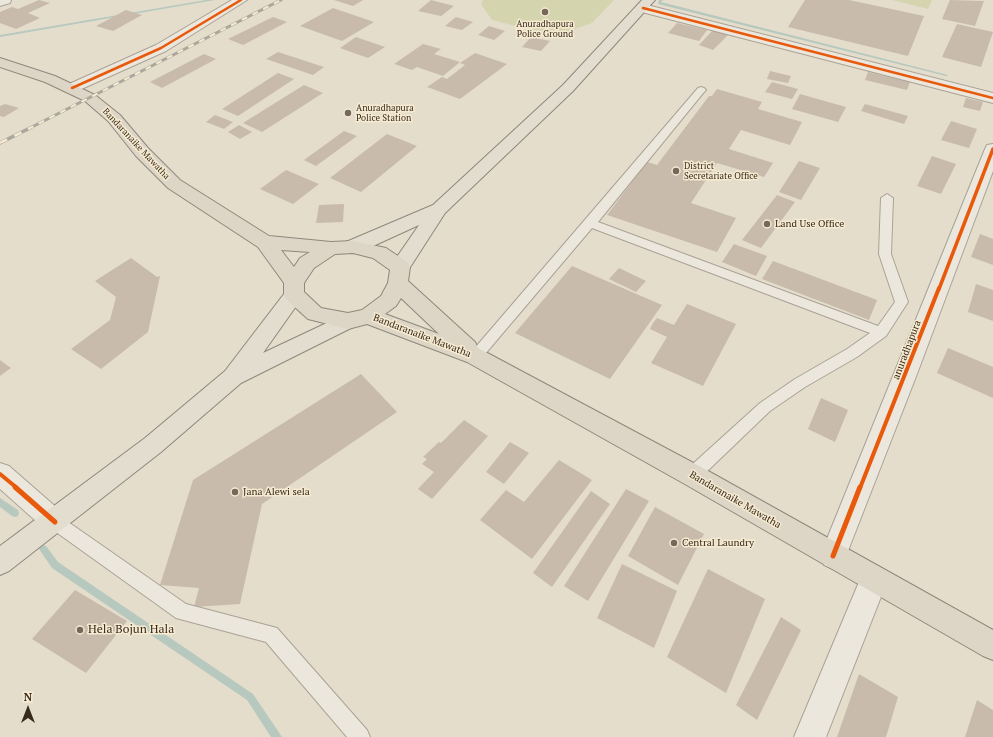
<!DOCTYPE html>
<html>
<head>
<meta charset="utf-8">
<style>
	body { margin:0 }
	#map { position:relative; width:993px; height:737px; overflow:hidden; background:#e4ddcc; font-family:"PT Serif",serif }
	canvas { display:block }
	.north { position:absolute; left:8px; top:689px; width:40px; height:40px; -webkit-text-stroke:3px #f6ebd1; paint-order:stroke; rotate:0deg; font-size:11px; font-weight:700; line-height:16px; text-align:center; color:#382a1d }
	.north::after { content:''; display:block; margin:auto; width:14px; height:18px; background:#382a1d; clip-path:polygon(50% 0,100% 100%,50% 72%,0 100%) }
</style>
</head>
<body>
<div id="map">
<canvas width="993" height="737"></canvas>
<div class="north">N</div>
</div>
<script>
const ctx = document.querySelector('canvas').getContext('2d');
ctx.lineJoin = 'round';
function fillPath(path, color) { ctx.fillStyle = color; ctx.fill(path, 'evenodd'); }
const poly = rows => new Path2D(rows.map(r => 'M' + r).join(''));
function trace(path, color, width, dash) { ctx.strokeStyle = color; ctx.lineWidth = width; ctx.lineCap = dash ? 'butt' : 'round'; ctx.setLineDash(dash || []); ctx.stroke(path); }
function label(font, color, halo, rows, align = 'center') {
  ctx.font = font + ' "PT Serif",serif'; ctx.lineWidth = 3; ctx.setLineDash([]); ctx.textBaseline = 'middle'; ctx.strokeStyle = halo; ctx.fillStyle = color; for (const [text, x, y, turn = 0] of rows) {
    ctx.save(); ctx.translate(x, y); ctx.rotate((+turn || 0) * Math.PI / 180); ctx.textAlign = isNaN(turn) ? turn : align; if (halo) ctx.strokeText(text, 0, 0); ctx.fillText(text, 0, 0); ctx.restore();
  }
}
fillPath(poly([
	[483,0,614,0,592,23,569,31,531,30,492,20,481,4],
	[892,0,932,0,928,9]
]), '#d4d4ae');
fillPath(poly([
	[206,0,215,0,0,37,0,35,206,0],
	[659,0,663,0,661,2,948,75,946,76,658,4,659,0],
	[0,498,18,510,19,513,18,516,15,517,12,516,0,507,0,498],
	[43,545,46,546,58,562,253,694,282,737,271,737,247,700,52,568,39,549,40,546,43,545]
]), '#b7c9be');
fillPath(poly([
	[39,0,50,3,28,13,40,18,16,29,0,23,0,12,12,7,18,9],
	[334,0,363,0,353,6],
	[431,0,454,6,441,16,418,11],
	[805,0,849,0,924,16,908,56,788,27],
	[950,0,984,1,975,26,942,19],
	[333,8,374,22,342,41,300,26],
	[126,10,142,15,113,31,96,26],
	[273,17,287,22,243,45,228,39],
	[456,17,473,22,462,30,445,26],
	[677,23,707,30,699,41,668,33],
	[957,24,993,32,981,67,942,57],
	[489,26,505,31,494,40,478,35],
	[713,30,728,35,713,50,699,45],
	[356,37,385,47,368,58,340,48],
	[531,37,550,41,541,51,522,47],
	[423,44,441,49,434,54,460,62,443,76,417,67,412,70,394,64],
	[278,52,324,67,313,75,266,59],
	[475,53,507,64,460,99,427,87,442,77,447,79,465,65,460,63],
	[204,54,216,59,162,88,150,82],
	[770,71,791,76,788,83,767,79],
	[868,72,910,82,907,90,865,80],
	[278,73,294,79,238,116,222,109],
	[772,82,798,89,792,99,765,92],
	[304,85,323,93,262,132,243,123],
	[717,89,762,102,758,109,802,122,790,145,741,130,729,149,773,163,764,177,717,163,691,203,736,218,717,252,607,215,647,162,657,165,709,96,712,96],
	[800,94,846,107,838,122,792,109],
	[966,98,983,102,980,111,963,107],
	[5,104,19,108,4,117,0,116,0,106],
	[865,104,908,116,904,124,861,111],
	[215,115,233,122,224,129,206,122],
	[951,121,977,129,969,148,941,140],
	[239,125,252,132,240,139,228,132],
	[344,131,357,136,316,166,304,160],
	[387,134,417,146,361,192,330,178],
	[932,156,956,164,941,194,917,186],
	[799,161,820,168,801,200,779,192],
	[286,170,319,184,293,204,260,189],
	[777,195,795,202,761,248,742,240],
	[344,204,343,222,316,223,319,205],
	[980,234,993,239,993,265,971,257],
	[734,244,767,256,756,276,722,262],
	[131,258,157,277,160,276,148,332,101,369,71,349,110,320,116,297,95,281],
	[773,261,877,300,869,320,762,279],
	[572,266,662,305,610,379,515,333],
	[619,268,646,281,636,292,609,279],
	[976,284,993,290,993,321,968,312],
	[687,304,736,324,703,386,651,363,667,337,650,329,653,323,657,318,674,325],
	[948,348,993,367,993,398,937,373],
	[0,360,11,368,0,376],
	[361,374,397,412,262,504,240,604,194,607,199,588,160,585,193,480],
	[821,398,848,410,835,442,808,429],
	[464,420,488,436,432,499,418,489,434,472,422,464,427,459,423,457,439,442,441,443],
	[510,442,529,453,504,484,486,472],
	[559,460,592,480,532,559,480,520,506,490,524,502],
	[626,489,649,501,588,601,564,586],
	[591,491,610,504,552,587,533,573],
	[655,507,704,534,678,585,628,556],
	[622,564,677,591,654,648,597,618],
	[708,569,765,599,726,693,667,657],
	[75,590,127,621,86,673,32,639],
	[781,617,801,630,757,720,736,705],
	[859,674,898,697,886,737,837,737],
	[977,700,993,710,993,737,965,737]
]), '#c8bbac');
const service = poly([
	[701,87,704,88,706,90,704,92,598,222,878,326,895,302,879,254,881,198,887,194,893,198,891,254,908,302,886,336,857,357,805,387,770,411,698,480,692,482,686,480,684,475,686,470,760,403,795,379,847,349,870,333,592,228,480,360,475,361,470,360,468,356,698,88,701,87],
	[55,514,61,517,186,604,277,628,367,730,370,737,347,737,266,642,176,618,49,527,47,522,49,517,55,514]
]);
const minor = poly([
	[0,0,11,0,10,3,0,6,0,0],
	[232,0,247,0,166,51,77,91,67,91,64,88,67,85,156,45,232,0],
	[643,4,993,93,993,103,638,11,636,8,643,4],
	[993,144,993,171,917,374,846,556,842,565,833,569,824,565,820,556,985,149,987,145,993,144],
	[0,463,9,466,64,514,68,522,64,530,55,534,46,530,0,489,0,463],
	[874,566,884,570,888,579,826,737,794,737,864,570,874,566]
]);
const primary = poly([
	[642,0,655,0,573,91,445,213,407,272,400,274,393,272,390,267,419,225,360,252,353,253,346,252,344,247,346,242,433,205,563,85,642,0],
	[294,288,301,290,304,295,263,353,348,313,355,316,358,321,355,326,241,383,161,452,9,571,0,575,0,546,145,438,225,371,287,290,294,288]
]);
const trunk = poly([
	[0,58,55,76,95,95,120,115,148,148,180,180,269,236,331,242,353,241,386,248,407,262,410,267,408,281,475,342,478,348,701,467,993,630,993,660,983,656,683,483,467,362,367,324,348,329,308,319,287,300,284,295,284,283,258,247,168,188,136,156,108,121,85,101,45,82,0,67,0,58],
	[281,250,310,252,300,258,294,267,281,250],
	[353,253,373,258,390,270,388,283,381,296,362,310,348,313,321,308,304,292,304,283,314,268,335,254,353,253],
	[401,298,439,334,385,314,396,306,401,298]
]);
trace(service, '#a9a295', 2);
trace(minor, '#a9a295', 2);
trace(primary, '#8f877c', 2);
trace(trunk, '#8f877c', 2);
fillPath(service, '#ece7dd');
fillPath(minor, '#ece7dd');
fillPath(primary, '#e3ddcf');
fillPath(trunk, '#ddd5c6');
const railFar1 = poly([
	[28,129,281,0]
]);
const rail = poly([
	[0,143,30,128]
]);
trace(railFar1, '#aba79e', 3);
trace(rail, '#aba79e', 3.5);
trace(railFar1, '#f6ebd1', 2, [6]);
trace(rail, '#f6ebd1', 2.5, [8]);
trace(poly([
	[643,8,993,98],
	[72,88,161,48,241,0]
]), '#e8590c', 2.5);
trace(poly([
	[939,289,993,149]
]), '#e8590c', 3.5);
trace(poly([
	[0,474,17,488],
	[860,488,939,288]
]), '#e8590c', 4);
trace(poly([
	[15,487,55,522],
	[833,556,860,487]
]), '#e8590c', 5);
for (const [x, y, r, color] of [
	[545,12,4,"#74695a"],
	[348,113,4,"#74695a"],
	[676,171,4,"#74695a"],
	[767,224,4,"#74695a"],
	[235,492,4,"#74695a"],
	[674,543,4,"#74695a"],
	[80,630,4,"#74695a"]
]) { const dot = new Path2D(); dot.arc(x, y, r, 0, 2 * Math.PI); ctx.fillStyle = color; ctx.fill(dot); trace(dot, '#f6ebd1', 1.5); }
label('9px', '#382a1d', '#f6ebd1', [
	["Anuradhapura",545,24,"center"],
	["Police Ground",545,34,"center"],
	["Anuradhapura",356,108],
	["Police Station",356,118],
	["District",684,166],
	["Secretariate Office",684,176]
], 'left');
label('9px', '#382a1d', '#f6ebd1', [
	["Bandaranaike Mawatha",136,144,47]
]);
label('10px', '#382a1d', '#f6ebd1', [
	["Land Use Office",775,224],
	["Jana Alewi sela",243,492],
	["Central Laundry",682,543]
], 'left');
label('10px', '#382a1d', '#f6ebd1', [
	["Bandaranaike Mawatha",422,336,21],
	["anuradhapura",907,350,-69],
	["Bandaranaike Mawatha",735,500,30]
]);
label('12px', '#382a1d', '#f6ebd1', [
	["Hela Bojun Hala",88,630]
], 'left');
</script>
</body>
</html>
